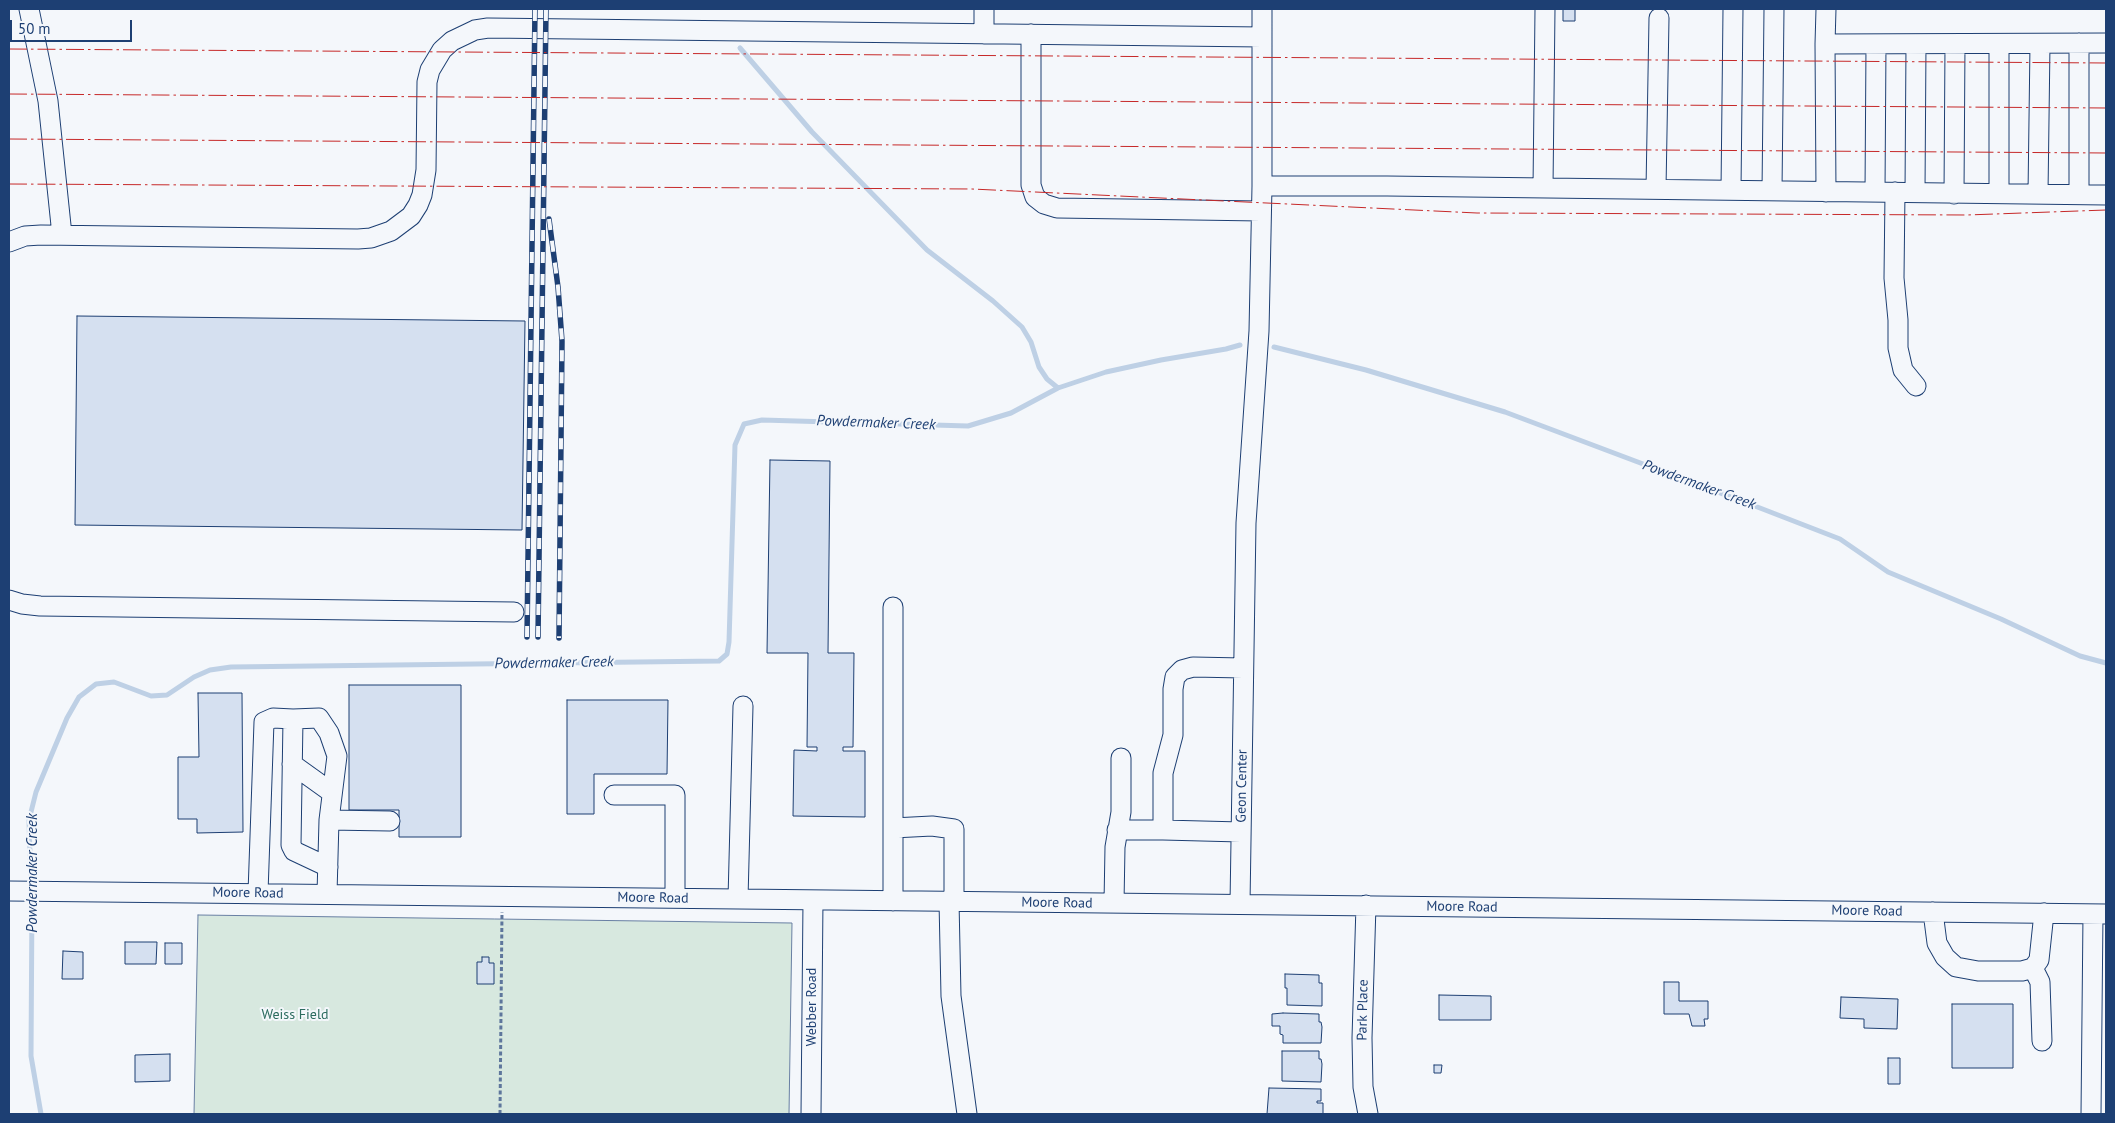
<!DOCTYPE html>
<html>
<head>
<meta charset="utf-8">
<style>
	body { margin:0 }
	#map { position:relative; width:2115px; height:1123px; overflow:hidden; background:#f4f7fb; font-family:"PT Sans",sans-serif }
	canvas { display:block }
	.frame { position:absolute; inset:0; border:10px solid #1d3f73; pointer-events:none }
	.scale { position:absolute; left:10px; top:20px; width:122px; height:22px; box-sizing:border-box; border:2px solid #1d3f73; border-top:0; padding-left:6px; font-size:15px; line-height:18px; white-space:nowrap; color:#1d3f73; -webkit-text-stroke:4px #f4f7fb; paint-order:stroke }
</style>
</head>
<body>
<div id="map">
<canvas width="2115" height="1123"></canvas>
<div class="frame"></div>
<div class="scale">50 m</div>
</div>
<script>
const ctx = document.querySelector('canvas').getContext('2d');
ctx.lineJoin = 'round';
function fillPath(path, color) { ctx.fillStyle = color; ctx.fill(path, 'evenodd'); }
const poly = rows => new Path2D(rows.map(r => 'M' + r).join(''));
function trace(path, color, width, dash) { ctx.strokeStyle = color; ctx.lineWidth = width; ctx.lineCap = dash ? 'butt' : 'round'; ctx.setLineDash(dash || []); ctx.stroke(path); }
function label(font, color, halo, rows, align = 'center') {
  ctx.font = font + ' "PT Sans",sans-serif'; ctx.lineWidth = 4; ctx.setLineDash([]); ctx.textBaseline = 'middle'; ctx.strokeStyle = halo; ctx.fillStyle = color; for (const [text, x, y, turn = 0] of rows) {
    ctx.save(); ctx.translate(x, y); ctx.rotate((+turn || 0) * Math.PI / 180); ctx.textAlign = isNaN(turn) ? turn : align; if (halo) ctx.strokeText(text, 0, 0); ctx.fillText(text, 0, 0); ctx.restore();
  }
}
const green = poly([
	[198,915,792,923,789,1114,194,1114,198,915]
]);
fillPath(green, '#d7e8df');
trace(green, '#687fa3', 1);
trace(poly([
	[740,48,812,132,927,250,993,301,1022,327,1031,342,1039,367,1047,379,1058,388],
	[1274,347,1366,370,1505,412,1760,508,1840,539,1888,572,2001,619,2080,656,2106,663],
	[31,887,29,820,36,792,67,718,79,697,96,684,114,682,151,696,167,695,194,677,210,670,231,667,719,661,727,654,729,642,735,445,744,424,762,420,968,426,1011,413,1058,388,1106,372,1161,360,1226,349,1240,345],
	[32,896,31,1056,41,1114]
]), '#bed0e5', 5);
const building = poly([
	[1563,9,1575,9,1575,21,1563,21,1563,9],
	[77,316,525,321,522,530,75,525,77,316],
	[770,460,830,461,828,653,854,653,853,747,843,747,843,751,865,751,865,817,793,816,794,750,817,751,817,747,807,747,808,653,767,653,770,460],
	[349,685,461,685,461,837,399,837,399,810,349,810,349,685],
	[198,693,242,693,243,832,197,833,197,819,178,819,178,757,199,757,198,693],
	[567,700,668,700,667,774,594,774,594,814,567,814,567,700],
	[125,942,157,942,156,964,125,964,125,942],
	[165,943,182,943,182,964,165,964,165,943],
	[63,951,83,952,83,979,62,979,63,951],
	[482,957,489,957,489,963,494,963,494,984,477,984,477,962,482,962,482,957],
	[1285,974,1319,975,1319,983,1322,983,1322,1006,1287,1005,1287,988,1285,988,1285,974],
	[1664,982,1679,982,1679,1001,1708,1001,1708,1019,1704,1019,1705,1026,1692,1026,1689,1014,1664,1014,1664,982],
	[1439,995,1491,996,1491,1020,1439,1020,1439,995],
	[1841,997,1898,999,1897,1029,1864,1028,1864,1019,1840,1018,1841,997],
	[1952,1004,2013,1004,2013,1068,1952,1068,1952,1004],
	[1283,1013,1319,1014,1319,1022,1321,1022,1322,1027,1321,1043,1283,1043,1283,1035,1280,1034,1280,1026,1272,1026,1272,1014,1283,1013],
	[1282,1051,1319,1051,1319,1059,1321,1059,1322,1064,1321,1082,1282,1081,1282,1051],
	[170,1054,170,1081,135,1082,135,1055,170,1054],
	[1888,1058,1900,1058,1900,1084,1888,1084,1888,1058],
	[1434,1065,1442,1065,1441,1073,1434,1073,1434,1065],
	[1269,1088,1321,1089,1321,1101,1317,1101,1317,1103,1323,1103,1323,1114,1267,1114,1269,1088]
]);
fillPath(building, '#d5e0f0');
trace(building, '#1d3f73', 1);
const minor = poly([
	[29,9,48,101,62,235],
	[984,34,984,9],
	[1031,34,1031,185,1035,197,1044,204,1057,208,1261,211],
	[2079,43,2079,194],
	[1825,44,1826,9],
	[1999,44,1999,193],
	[1262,186,1387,186,2106,195],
	[1543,188,1545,9],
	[1656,189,1659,18],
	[1731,190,1733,9],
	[1772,191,1774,9],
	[1826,192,1825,44,2106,43],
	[1875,192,1876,44],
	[1895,192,1894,278,1898,320,1898,348,1903,370,1916,386],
	[1915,192,1916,44],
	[1954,194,1955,44],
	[2038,194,2040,44],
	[9,242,25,236,41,235,358,239,371,238,391,231,411,216,418,205,422,195,426,170,427,82,430,70,442,50,452,41,475,30,488,28,1262,37],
	[9,600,22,604,40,606,514,612],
	[292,764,331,792],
	[614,795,675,795,675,898],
	[329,820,390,821],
	[893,828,932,826,954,829,954,902],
	[1117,830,1163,830],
	[1241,832,1163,830,1163,773,1173,735,1173,689,1175,677,1182,670,1193,667,1243,668],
	[9,891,2106,914],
	[258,893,264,722,273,718,293,719],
	[327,894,329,820,337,756,329,733,319,718,293,719,291,845,294,851,328,867],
	[738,899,743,706],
	[893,901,893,607],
	[949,901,951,996,967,1114],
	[1114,903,1115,847,1121,812,1121,758],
	[1240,904,1246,523,1259,331,1262,186,1262,9],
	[1366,905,1362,1038,1363,1087,1368,1114],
	[1933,912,1937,943,1945,957,1956,967,1978,971,2022,971,2033,968,2039,960,2044,913],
	[2033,968,2040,982,2042,1041],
	[811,1114,813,900],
	[2091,1114,2093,914]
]);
trace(minor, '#1d3f73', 21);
trace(poly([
	[500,1114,502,912]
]), '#5e769c', 3, [4, 2.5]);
trace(minor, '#f4f7fb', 19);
const rail = poly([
	[549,219,558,287,562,341,559,638],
	[527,637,535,9],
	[538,637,546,9]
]);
trace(rail, '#1d3f73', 5.5);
trace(rail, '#f4f7fb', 4, [11]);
trace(poly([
	[9,49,2106,63],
	[9,94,2106,108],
	[9,139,2106,153],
	[9,184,972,189,1477,213,1967,215,2106,210]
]), '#c62828', 1, [18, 4, 2.5, 4]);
label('14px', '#1d3f73', '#f4f7fb', [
	["Geon Center",1242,786,-89],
	["Moore Road",248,893,1],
	["Moore Road",653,898,1],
	["Moore Road",1057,903,1],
	["Moore Road",1462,907,1],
	["Moore Road",1867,911,1],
	["Webber Road",812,1007,-90],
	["Park Place",1363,1010,-89]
]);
label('14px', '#2c6c60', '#f4f7fb', [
	["Weiss Field",295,1015]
]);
label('italic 15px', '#1d3f73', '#f4f7fb', [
	["Powdermaker Creek",876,423,2],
	["Powdermaker Creek",1699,485,20],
	["Powdermaker Creek",554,663,-1],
	["Powdermaker Creek",33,873,-90]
]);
</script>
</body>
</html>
